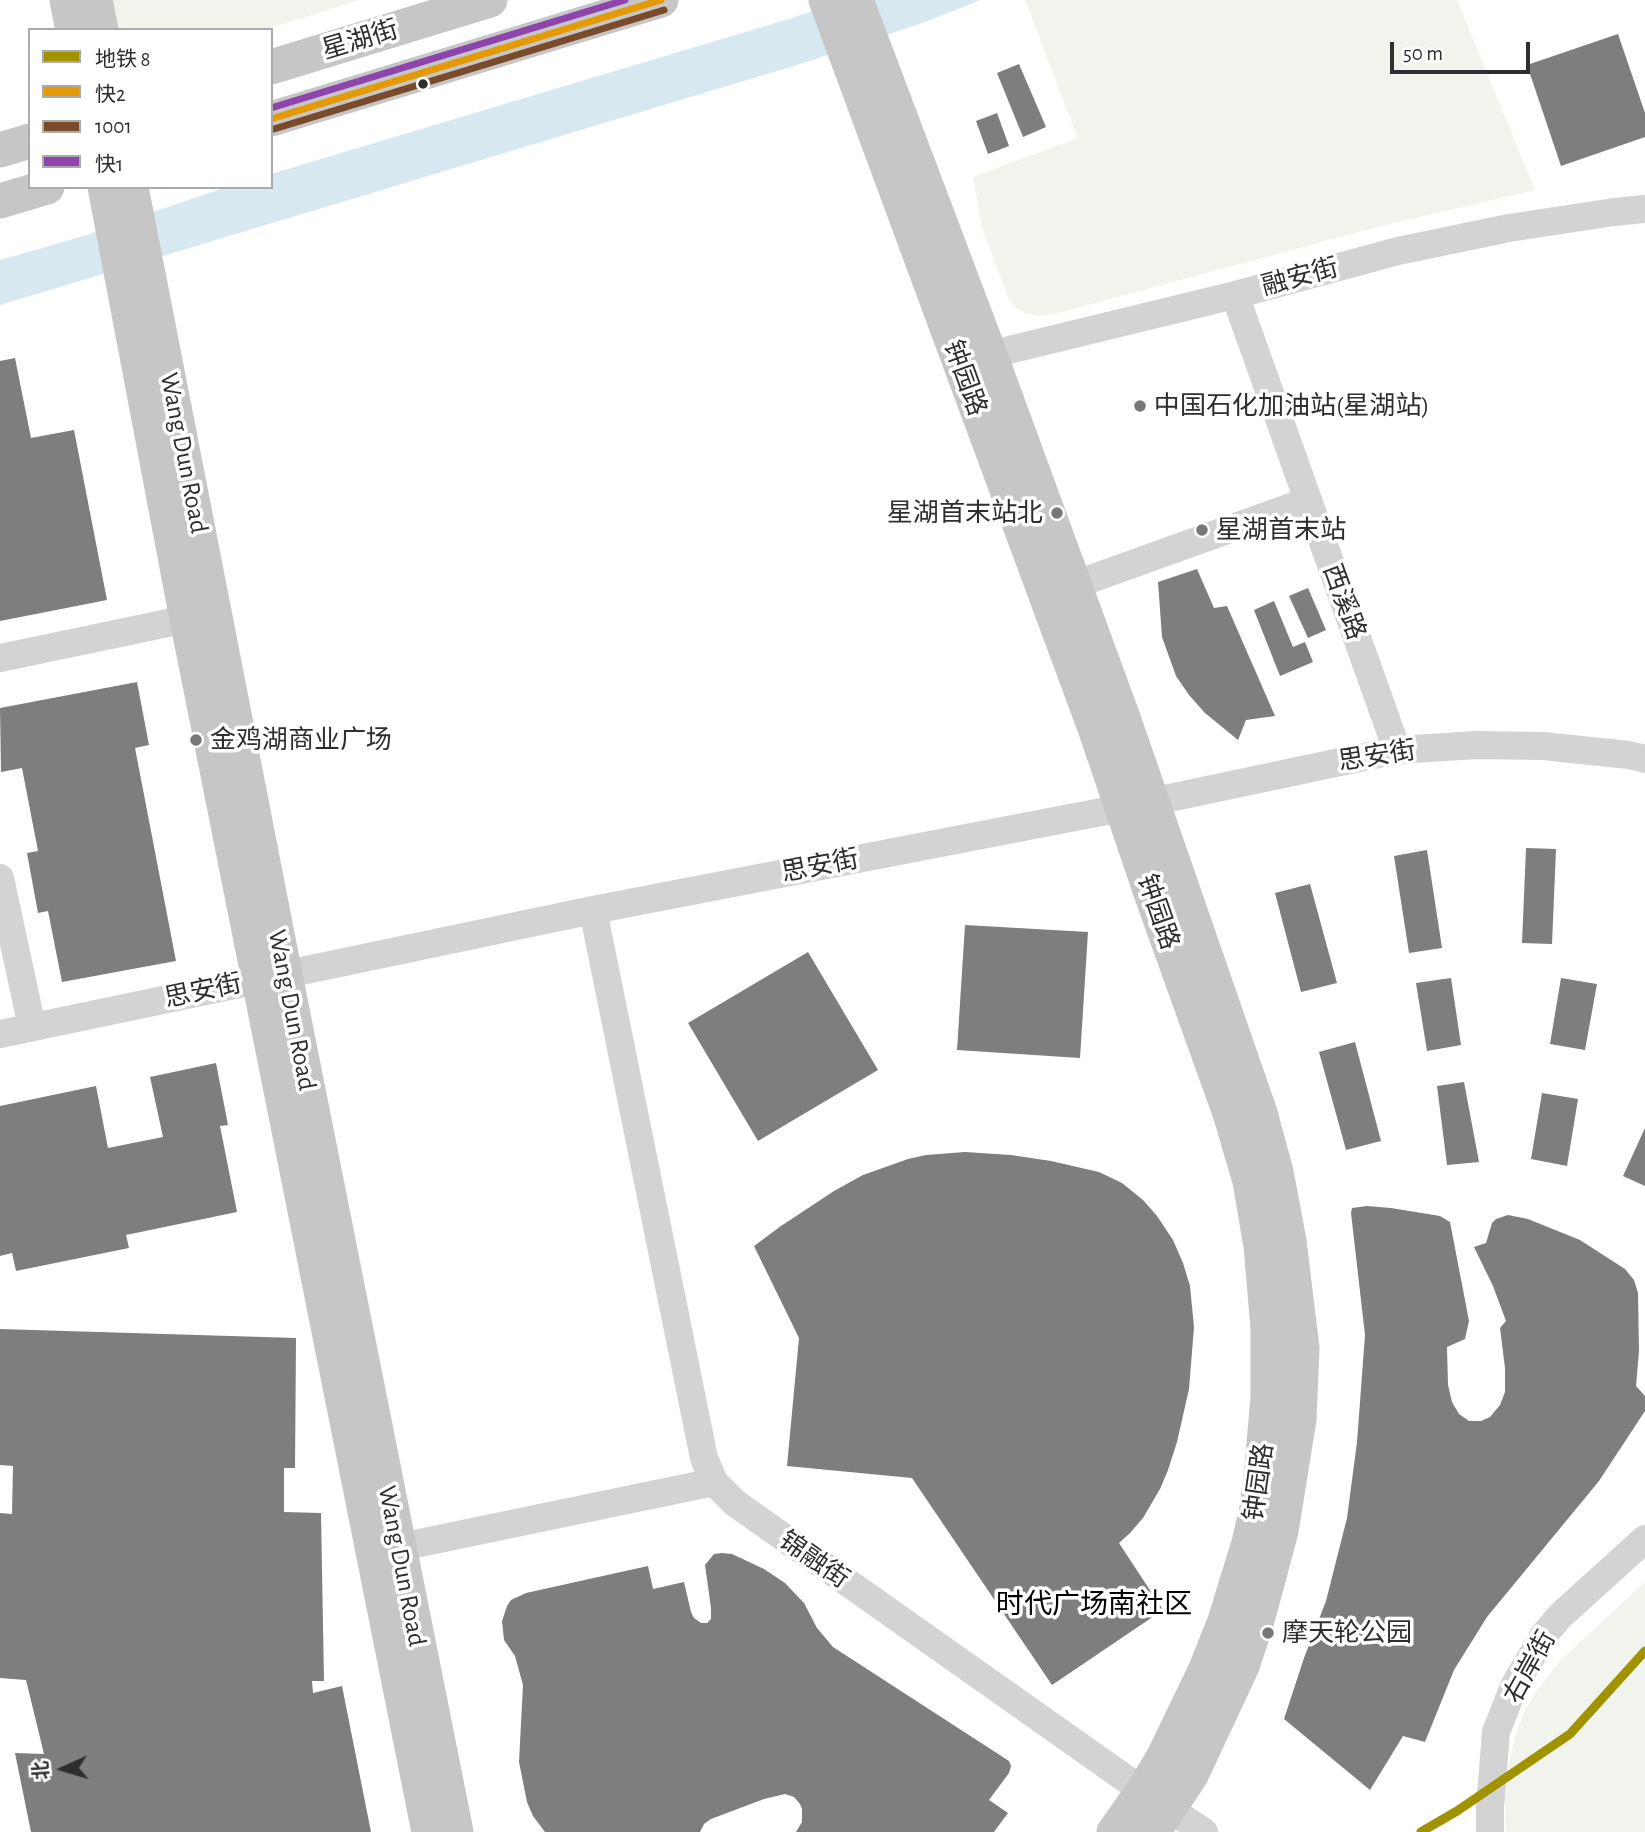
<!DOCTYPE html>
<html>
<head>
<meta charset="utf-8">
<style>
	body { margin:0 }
	#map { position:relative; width:1645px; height:1832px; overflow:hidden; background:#fff; font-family:"Alegreya Sans","Noto Sans SC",sans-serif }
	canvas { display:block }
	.legend { position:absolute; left:28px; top:28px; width:245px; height:161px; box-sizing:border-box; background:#fff; border:2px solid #ababab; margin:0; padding:9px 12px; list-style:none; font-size:21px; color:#2e2e2e }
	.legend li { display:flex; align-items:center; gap:14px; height:35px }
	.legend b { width:35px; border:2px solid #ababab }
	.north { position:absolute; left:28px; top:1734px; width:70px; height:70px; -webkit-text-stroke:5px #fff; paint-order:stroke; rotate:266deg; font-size:19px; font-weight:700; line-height:28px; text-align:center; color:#2e2e2e }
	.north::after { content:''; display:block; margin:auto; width:24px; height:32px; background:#2e2e2e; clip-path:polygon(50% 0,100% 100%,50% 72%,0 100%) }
	.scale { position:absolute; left:1390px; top:42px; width:140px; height:32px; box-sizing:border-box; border:4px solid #2e2e2e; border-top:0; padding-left:9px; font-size:21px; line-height:24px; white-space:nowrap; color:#2e2e2e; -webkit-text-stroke:5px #fff; paint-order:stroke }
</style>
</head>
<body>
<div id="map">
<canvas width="1645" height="1832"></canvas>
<ul class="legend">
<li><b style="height:9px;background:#a09200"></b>地铁 8</li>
<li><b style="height:9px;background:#e39a05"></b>快2</li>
<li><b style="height:9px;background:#7a4b2a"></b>1001</li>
<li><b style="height:9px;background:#8e44ad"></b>快1</li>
</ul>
<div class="north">北</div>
<div class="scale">50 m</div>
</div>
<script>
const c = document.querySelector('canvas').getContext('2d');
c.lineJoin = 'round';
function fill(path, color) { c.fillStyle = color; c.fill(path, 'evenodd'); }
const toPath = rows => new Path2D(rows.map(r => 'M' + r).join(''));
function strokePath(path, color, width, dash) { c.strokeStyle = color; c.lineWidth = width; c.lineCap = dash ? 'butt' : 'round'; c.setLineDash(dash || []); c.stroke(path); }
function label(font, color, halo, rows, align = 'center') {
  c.font = font + ' "Alegreya Sans","Noto Sans SC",sans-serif'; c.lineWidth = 7; c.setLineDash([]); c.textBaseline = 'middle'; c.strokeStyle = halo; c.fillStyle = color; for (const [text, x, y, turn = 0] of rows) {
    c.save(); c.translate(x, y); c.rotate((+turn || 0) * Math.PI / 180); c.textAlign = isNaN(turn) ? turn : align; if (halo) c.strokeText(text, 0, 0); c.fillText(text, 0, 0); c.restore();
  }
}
fill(toPath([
	[108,0,359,0,264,30,115,30],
	[1025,0,1457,0,1535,190,1377,227,1054,314,1039,316,1025,313,1015,307,1008,297,982,227,973,177,1078,138],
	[1645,1582,1645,1832,1506,1832,1505,1797,1508,1770,1516,1733,1526,1708,1539,1688,1561,1660]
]), '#f0f4ec');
fill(toPath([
	[843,0,981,0,925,22,810,61,0,305,0,260,77,238,227,187,271,187,271,174,792,18]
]), '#d8e8f0');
fill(toPath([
	[1618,34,1645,113,1645,137,1561,166,1527,65],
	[1019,64,1046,127,1023,137,997,73],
	[997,113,1009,146,988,154,976,121],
	[15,358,31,438,74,430,107,600,0,621,0,361],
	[1197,569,1214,608,1227,606,1275,716,1246,720,1238,740,1205,713,1189,695,1176,676,1162,637,1158,582],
	[1308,588,1326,630,1308,638,1289,596],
	[1274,601,1293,647,1305,642,1313,662,1280,676,1254,610],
	[137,682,149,745,135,748,176,961,62,982,48,911,38,913,27,853,38,851,22,768,1,772,0,708],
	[1526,848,1556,849,1552,944,1522,943],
	[1427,850,1442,948,1409,953,1394,856],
	[1310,884,1337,983,1301,992,1275,893],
	[965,925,1088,932,1080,1058,957,1050],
	[808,952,878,1070,758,1141,688,1023],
	[1451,978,1461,1045,1427,1051,1416,983],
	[1561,978,1597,984,1585,1050,1550,1044],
	[1355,1042,1381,1141,1346,1150,1319,1052],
	[216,1063,228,1125,220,1126,237,1212,126,1235,129,1248,16,1271,12,1253,0,1256,0,1106,96,1086,108,1148,163,1137,150,1077],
	[1464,1082,1479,1162,1447,1165,1437,1086],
	[1542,1093,1578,1099,1567,1166,1531,1159],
	[1645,1128,1645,1186,1623,1176],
	[965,1152,1011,1155,1051,1161,1099,1172,1122,1183,1143,1200,1157,1216,1173,1240,1183,1263,1190,1286,1194,1327,1189,1389,1177,1442,1168,1470,1160,1489,1143,1518,1130,1533,1119,1543,1163,1610,1052,1685,912,1478,787,1466,799,1338,754,1246,781,1226,834,1191,863,1175,908,1159,926,1155],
	[1367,1206,1391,1208,1440,1216,1450,1222,1469,1321,1465,1339,1447,1347,1448,1385,1452,1402,1459,1414,1469,1421,1481,1421,1490,1417,1500,1405,1505,1392,1505,1368,1500,1328,1506,1321,1493,1286,1474,1247,1486,1243,1492,1223,1496,1219,1508,1215,1528,1219,1580,1240,1625,1269,1634,1280,1638,1293,1639,1351,1636,1386,1645,1396,1645,1411,1599,1481,1487,1617,1454,1670,1425,1742,1403,1736,1370,1790,1284,1719,1304,1658,1326,1601,1347,1518,1357,1442,1365,1335,1351,1213,1352,1208],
	[0,1329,296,1338,295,1468,284,1468,284,1512,321,1513,324,1681,312,1681,313,1693,342,1686,371,1832,31,1832,15,1753,44,1754,26,1680,0,1678,0,1513,12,1514,13,1466,0,1465],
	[722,1553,732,1554,764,1569,785,1583,804,1603,817,1628,833,1647,1009,1761,1011,1766,1009,1773,989,1800,1008,1813,994,1832,796,1832,802,1822,802,1809,800,1804,794,1797,785,1794,764,1799,711,1819,704,1824,700,1832,545,1832,533,1816,527,1802,519,1762,523,1685,515,1656,504,1640,502,1621,507,1606,511,1600,526,1593,648,1566,653,1589,684,1582,691,1612,694,1618,701,1623,707,1623,711,1619,711,1608,705,1565,714,1554]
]), '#7e7e7e');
strokePath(toPath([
	[1235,295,1397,750],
	[972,359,1235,295,1398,251,1509,228,1614,212,1645,209],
	[1074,585,1308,501],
	[0,658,187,619],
	[0,878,32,1027],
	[593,910,704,1458,714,1482,735,1503,1143,1791,1204,1832],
	[0,1034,593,910,1122,808,1397,750,1477,745,1543,746,1629,755,1645,759],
	[381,1551,714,1482],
	[1490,1832,1490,1808,1496,1732,1514,1686,1544,1635,1560,1616,1645,1539]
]), '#d3d3d3', 28);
strokePath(toPath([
	[67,0,73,30],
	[95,0,101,30],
	[826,0,1095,728,1152,896,1230,1113,1250,1181,1261,1246,1268,1328,1268,1398,1262,1466,1257,1508,1249,1543,1225,1621,1206,1669,1163,1758,1143,1791,1114,1832],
	[856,0,990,355,1123,718,1260,1113,1276,1172,1289,1241,1302,1348,1299,1419,1281,1531,1256,1624,1242,1666,1191,1775,1153,1832],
	[271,67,490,0],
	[271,119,661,0],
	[0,150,30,141],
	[105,187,187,619,429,1832],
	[131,187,285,975,456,1832],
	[0,201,47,187]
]), '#c6c6c6', 35);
strokePath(toPath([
	[271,119,661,0]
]), '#e39a05', 7);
strokePath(toPath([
	[274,129,664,10]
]), '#7a4b2a', 7);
strokePath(toPath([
	[271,108,625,0]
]), '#8e44ad', 7);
strokePath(toPath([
	[1421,1832,1457,1811,1570,1734,1645,1651]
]), '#a09200', 9);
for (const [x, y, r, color] of [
	[423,84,6,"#2e2e2e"],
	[1140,406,7,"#777"],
	[1057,513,7,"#777"],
	[1202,530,7,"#777"],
	[196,740,7,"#777"],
	[1268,1633,7,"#777"]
]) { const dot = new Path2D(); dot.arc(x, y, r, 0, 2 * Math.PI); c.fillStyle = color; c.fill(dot); strokePath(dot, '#fff', 2.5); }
label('26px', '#2e2e2e', '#fff', [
	["星湖街",360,40,-17],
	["融安街",1300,277,-15],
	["钟园路",965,378,70],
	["Wang Dun Road",184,453,79],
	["西溪路",1344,602,70],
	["思安街",1377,756,-9],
	["思安街",820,866,-11],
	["钟园路",1158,912,71],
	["思安街",203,991,-12],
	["Wang Dun Road",292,1010,79],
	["钟园路",1259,1482,-82],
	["锦融街",814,1560,35],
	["Wang Dun Road",402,1566,79],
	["右岸街",1530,1667,-61]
]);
label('26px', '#2e2e2e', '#fff', [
	["中国石化加油站(星湖站)",1154,406],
	["星湖首末站北",1043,513,"right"],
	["星湖首末站",1216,530],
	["金鸡湖商业广场",210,740],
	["摩天轮公园",1282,1633]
], 'left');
label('28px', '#000', '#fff', [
	["时代广场南社区",1094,1605]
]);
</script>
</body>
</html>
